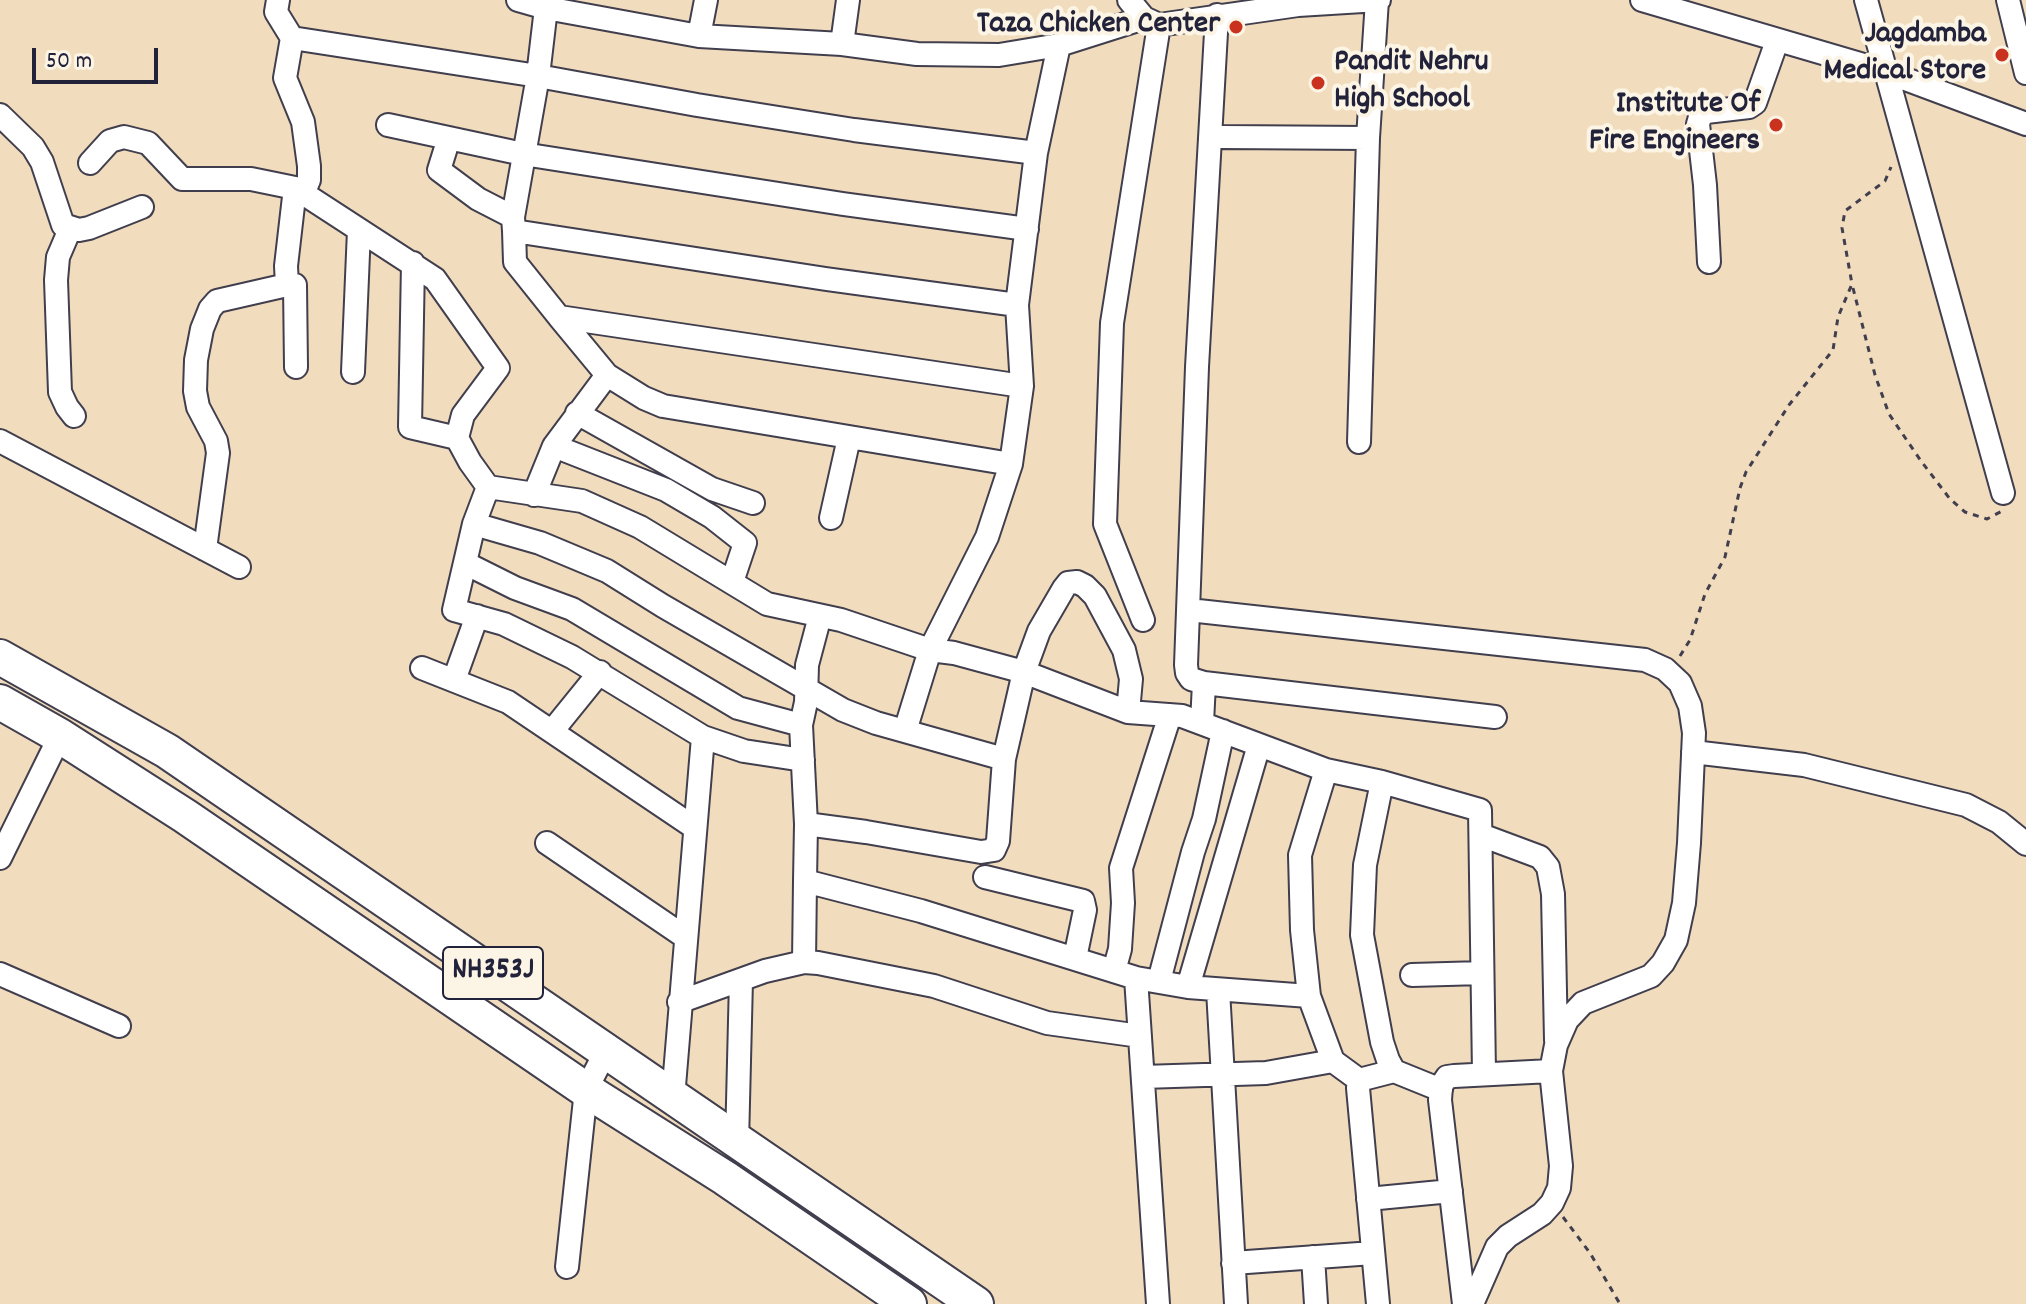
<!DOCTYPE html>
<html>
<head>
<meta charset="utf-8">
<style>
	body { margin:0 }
	#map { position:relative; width:2026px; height:1304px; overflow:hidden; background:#f1ddbd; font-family:Dekko,sans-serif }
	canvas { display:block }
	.scale { position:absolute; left:32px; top:48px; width:126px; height:36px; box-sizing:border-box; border:4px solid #22223b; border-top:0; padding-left:10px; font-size:24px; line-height:28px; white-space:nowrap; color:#22223b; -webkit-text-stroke:6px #fcf5e5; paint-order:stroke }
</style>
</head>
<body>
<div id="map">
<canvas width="2026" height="1304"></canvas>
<div class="scale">50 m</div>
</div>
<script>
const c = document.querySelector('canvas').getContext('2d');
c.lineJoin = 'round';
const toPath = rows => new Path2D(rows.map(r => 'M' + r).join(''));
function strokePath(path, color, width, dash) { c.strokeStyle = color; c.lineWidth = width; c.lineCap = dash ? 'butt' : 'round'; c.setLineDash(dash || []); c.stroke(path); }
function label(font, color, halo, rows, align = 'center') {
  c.font = font + ' Dekko,sans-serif'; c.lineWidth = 8; c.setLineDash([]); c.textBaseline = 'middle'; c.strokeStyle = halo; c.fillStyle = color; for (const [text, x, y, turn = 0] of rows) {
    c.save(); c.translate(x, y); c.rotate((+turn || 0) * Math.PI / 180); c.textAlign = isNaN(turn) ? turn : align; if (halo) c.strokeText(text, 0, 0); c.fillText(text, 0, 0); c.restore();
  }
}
const minor = toPath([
	[278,0,276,12,292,38,538,76,697,105,854,130,1036,153],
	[518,0,546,8,699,36,842,44,917,54,999,55,1059,45,1144,18],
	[1129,0,1144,18,1159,25,1298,5,1379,0],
	[1642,0,1884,71,2026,124],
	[1866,0,2003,493],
	[2008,0,2026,73],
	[546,8,538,76,513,217,514,231,826,279,1017,305],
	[699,36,706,0],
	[292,38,285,78,303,122,309,166,309,180,303,194],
	[842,44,848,0],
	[0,115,33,147,42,162,63,225,79,230,89,228,142,207],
	[388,125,523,154,843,204,1027,229],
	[1222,137,1368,138],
	[449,138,439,170,478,199,513,217],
	[90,163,110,141,124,137,148,143,182,179,251,179,295,188,435,279,498,368,463,415,457,438,470,462,488,487],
	[70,229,58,257,56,280,60,392,67,407,74,416],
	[514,231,515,262,559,317,1022,386],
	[1709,262,1705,185,1698,124,1700,117,1706,112,1749,107,1755,103,1777,41],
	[413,263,410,427,457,438],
	[287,285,295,285,296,367],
	[559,317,607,375,644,398,663,406,1011,464],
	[353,372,359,230],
	[577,413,712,489,753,503],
	[0,441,239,567],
	[1359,442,1368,138,1377,0],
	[554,446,607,375],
	[534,495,554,446,666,490,712,517,745,543,732,582],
	[831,518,849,438],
	[474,524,540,543,607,571,663,606,843,710,876,723,1004,759,1024,672,1039,631,1064,588,1068,583,1077,582,1085,586,1095,596,1124,650,1131,679,1128,712],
	[205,549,218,453,216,441,198,407,195,391,196,360,202,329,210,309,217,301,287,285,286,266,295,188],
	[465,563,515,588,572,609,738,708,801,725],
	[1189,610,1645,660,1665,669,1680,683,1690,706,1694,733,1689,843,1684,903,1676,940,1663,963,1651,976,1583,1003,1567,1020,1556,1045,1551,1071,1561,1166,1559,1188,1552,1203,1542,1214,1508,1236,1497,1247,1472,1304],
	[820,616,807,665,806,702,801,725,806,824,805,881,921,911,1136,978,1188,987,1309,996],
	[1143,620,1105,524,1112,323,1159,25],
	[422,668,508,702,695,828],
	[454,680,477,616],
	[1204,683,1495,717],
	[1202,723,1204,683,1191,679,1187,673,1186,665,1197,367,1217,15],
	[553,730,600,672],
	[905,731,930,650,987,537,1011,464,1022,386,1017,305,1036,153,1059,45],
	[703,737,744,751,803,760],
	[1693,752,1804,765,1966,805,1999,822,2026,844],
	[1326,770,1300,855,1302,930,1309,996,1333,1061,1359,1080],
	[1382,782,1365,865,1362,935,1382,1042,1388,1060,1394,1071,1441,1090],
	[806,824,866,832,981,852,994,850,998,841,1004,759],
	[1481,835,1540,857,1548,867,1553,894,1556,1040],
	[547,843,685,937],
	[0,858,60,736],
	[985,877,1083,901,1085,910,1075,958],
	[804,962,805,881],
	[1114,971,1120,949,1123,903,1121,868,1170,715],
	[0,974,119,1026],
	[1412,975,1482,973],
	[1136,978,1158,1304],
	[1159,981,1193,852,1204,819,1223,731],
	[1188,987,1259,745],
	[1218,990,1236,1304],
	[679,1002,765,971,804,962,818,963,934,986,1047,1023,1140,1036],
	[1143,1077,1266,1073,1333,1061],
	[673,1098,703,737,572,657,504,624,454,610,474,524,488,487,582,501,640,527,767,604,841,620,930,650,954,653,1024,672,1128,712,1182,716,1326,770,1382,782,1480,810,1484,1073],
	[737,1143,741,980],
	[1368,1199,1451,1191],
	[1313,1257,1316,1304],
	[1233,1263,1373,1253],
	[567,1267,586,1090,606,1051],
	[1378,1304,1358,1088,1359,1080,1394,1071],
	[1464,1304,1440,1100,1441,1086,1447,1077,1454,1076,1551,1071]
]);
const highway = toPath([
	[0,657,167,751,976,1304],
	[0,702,60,736,185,816,586,1090,725,1178,909,1304]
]);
strokePath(minor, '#413e4e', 26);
strokePath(highway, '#413e4e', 38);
strokePath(toPath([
	[1853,288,1875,375,1889,414,1921,461,1950,499,1965,512,1987,519,2002,511],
	[1680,656,1690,640,1705,594,1725,557,1740,488,1746,472,1789,405,1833,350,1838,317,1852,284,1842,228,1845,211,1885,181,1891,167],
	[1563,1217,1590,1253,1620,1304]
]), '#413e4e', 3, [6, 6]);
strokePath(minor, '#fff', 22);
strokePath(highway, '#fff', 34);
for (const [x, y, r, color] of [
	[1236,27,8,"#c8321e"],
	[2002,55,8,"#c8321e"],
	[1318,83,8,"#c8321e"],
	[1776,125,8,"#c8321e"]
]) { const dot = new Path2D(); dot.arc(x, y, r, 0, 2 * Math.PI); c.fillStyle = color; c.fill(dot); strokePath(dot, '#fcf5e5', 3); }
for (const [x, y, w] of [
	[493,973,100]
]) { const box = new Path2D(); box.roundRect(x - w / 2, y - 26, w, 52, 6); c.fillStyle = '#fcf5e5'; c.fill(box); strokePath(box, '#22223b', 2); }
label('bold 30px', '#22223b', null, [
	["NH353J",493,973]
]);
label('bold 32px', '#22223b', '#fcf5e5', [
	["Taza Chicken Center",1220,27],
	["Jagdamba",1986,37],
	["Medical Store",1986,74],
	["Pandit Nehru",1334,65,"left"],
	["High School",1334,102,"left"],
	["Institute Of",1760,107],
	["Fire Engineers",1760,144]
], 'right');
</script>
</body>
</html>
